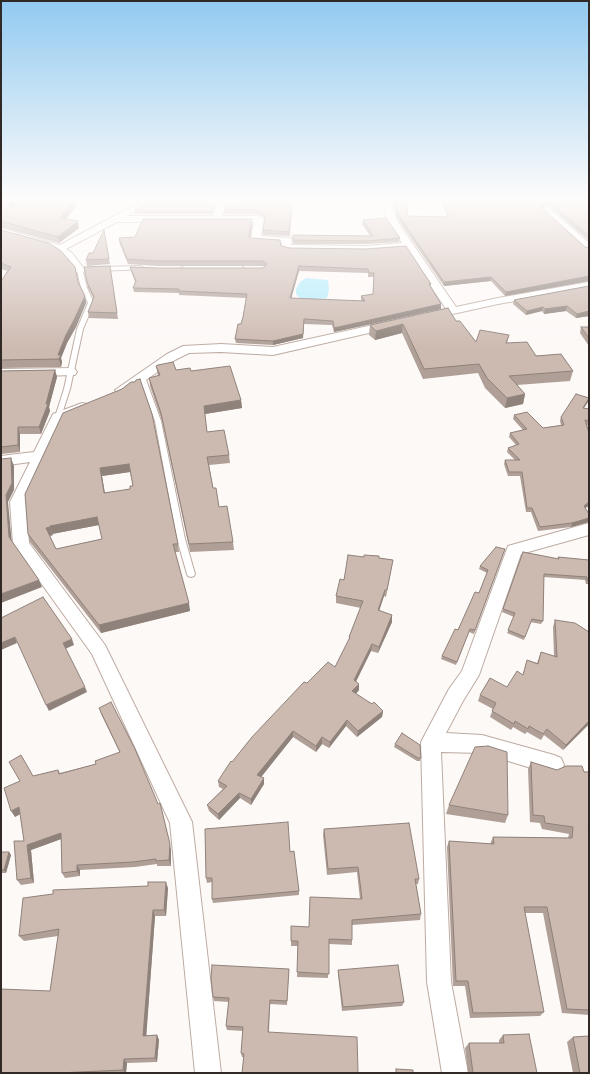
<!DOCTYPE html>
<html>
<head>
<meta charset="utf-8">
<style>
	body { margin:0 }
	#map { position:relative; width:590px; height:1074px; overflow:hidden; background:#fdf9f7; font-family:"Times New Roman",serif }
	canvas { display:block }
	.frame { position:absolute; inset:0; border:2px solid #302926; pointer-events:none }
</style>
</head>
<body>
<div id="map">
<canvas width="590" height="1074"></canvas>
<div class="frame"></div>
</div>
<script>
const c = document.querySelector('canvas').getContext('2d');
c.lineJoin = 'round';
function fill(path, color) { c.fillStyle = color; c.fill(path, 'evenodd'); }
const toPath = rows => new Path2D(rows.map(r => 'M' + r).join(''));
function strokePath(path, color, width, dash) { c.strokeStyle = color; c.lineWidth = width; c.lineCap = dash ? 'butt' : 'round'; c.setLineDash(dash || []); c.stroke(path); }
fill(toPath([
	[306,278,328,280,329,290,327,298,310,300,300,298,296,294,296,289,300,282]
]), '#b1ecfd');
const lane = toPath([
	[141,266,144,268,143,269,100,271,97,269,100,267,141,266],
	[184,266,241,266,244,268,241,270,182,269,181,268,184,266],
	[80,268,87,268,90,270,83,272,87,288,94,303,83,329,70,389,61,417,58,419,55,417,64,389,77,329,88,303,81,288,77,270,80,268],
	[142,375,145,377,161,421,185,539,195,574,194,576,191,577,188,576,187,574,177,539,155,421,139,377,142,375]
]);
const street = toPath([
	[144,200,155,200,127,216,213,216,219,200,227,200,222,216,257,216,262,218,264,220,261,236,291,238,292,240,291,245,366,246,402,243,387,221,382,200,391,200,397,221,456,307,498,298,589,282,589,288,498,304,430,319,426,318,424,316,426,314,446,309,406,249,366,252,290,251,282,249,282,243,252,241,251,239,254,222,117,222,66,249,72,253,85,270,80,273,76,272,64,257,51,248,1,234,1,228,60,245,144,200],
	[546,207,549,208,589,243,589,251,585,250,543,212,541,210,546,207],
	[391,321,395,323,397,325,395,327,273,355,221,352,189,353,175,360,127,393,122,394,117,393,115,390,167,354,183,346,221,344,273,347,391,321],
	[71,368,75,369,77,372,75,375,1,377,1,369,71,368],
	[82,403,87,404,89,407,87,410,64,420,26,502,29,543,105,645,192,822,221,1073,195,1073,170,823,92,654,13,544,10,502,30,462,1,466,1,456,34,452,53,414,82,403],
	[589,523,589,535,521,554,479,675,463,701,446,733,482,735,554,755,561,758,564,765,561,772,554,775,482,753,441,752,451,982,468,1073,442,1073,427,982,421,742,449,689,462,671,508,546,589,523]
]);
strokePath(lane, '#bdaba2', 2);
strokePath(street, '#bdaba2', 2);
fill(lane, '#fff');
fill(street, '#fff');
fill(toPath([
	[1,200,13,207,18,207,47,200,43,203,67,201,76,206,66,219,79,228,59,243,1,227],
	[152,200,206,200,205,204,214,208,212,214,135,214,135,211],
	[392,200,406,200,408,216,447,217,442,200,589,200,589,241,550,207,546,206,542,208,585,247,589,248,589,281,505,296,491,281,444,286,398,220],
	[292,206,290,236,263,235,263,230,265,219,263,217,257,214,224,214,224,210],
	[363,220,400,238,399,242,366,244,293,244,293,235,370,236,362,224],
	[252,224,250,236,250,238,431,284,430,287,441,309,334,332,332,325,304,324,303,338,273,345,236,343,235,339,243,317,246,298,179,295,179,293,134,292,133,288,135,282,131,271,130,267,157,268,263,268,265,267,263,266,158,266,128,264,119,242,119,238,135,237],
	[299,271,368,273,368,277,374,277,373,294,361,296,361,301,291,298],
	[1,230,78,282,86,303,76,327,67,343,61,358,62,362,61,367,1,368,1,281,7,271,1,269],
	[104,230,110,264,87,266,86,260,93,253],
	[110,266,118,319,89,318,88,312,94,299,88,288,84,267],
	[589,286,589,316,576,318,566,311,544,314,542,311,526,315,513,304,514,300],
	[456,321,476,342,509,335,507,343,573,371,570,381,517,385,525,394,523,404,505,408,485,388,478,373,423,379,402,333,375,340,369,335,370,325],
	[581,327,589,327,589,346,580,333],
	[156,366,176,370,191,371,241,400,242,408,205,414,207,432,229,455,230,463,209,465,213,488,219,507,233,542,234,550,190,552,162,421,150,386,149,378,158,376],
	[55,370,57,377,49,407,50,411,41,434,20,434,20,452,1,454,1,371],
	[122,389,178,544,179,552,175,552,190,611,101,633,30,542,28,534],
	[130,472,133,486,130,489,105,493,102,476],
	[99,525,102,539,56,549,50,536,53,535,52,534],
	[589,398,588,402,584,408,589,409,589,426,587,425,589,433,589,508,587,507,585,508,589,514,589,522,571,527,538,531,531,512,526,512,520,476,508,476,504,464,505,460,515,460,507,452,508,448,516,445,509,437,510,433,523,430,513,419,514,415,543,428,561,425,560,421,561,417],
	[505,549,474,634,469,632,456,665,441,659,442,656,479,593,487,573,479,569,480,566],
	[523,552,558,559,558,557,589,560,589,584,586,584,585,580,544,577,543,621,541,624,530,622,524,640,507,633,514,617,502,612],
	[379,558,393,560,386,597,384,596,379,611,392,615,392,622,378,653,371,651,356,682,359,684,359,690,356,694,383,711,382,717,357,737,346,726,329,748,322,744,316,752,293,737,261,777,264,778,264,784,251,805,240,798,219,820,209,811,207,805,223,789,219,787,218,781,232,762,307,683,335,667,349,640,349,637,361,608,336,603,336,596,344,580],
	[555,620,589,632,589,727,587,726,563,750,544,735,541,740,527,732,525,734,513,727,511,730,490,717,493,709,478,701,480,695,507,687,523,674,527,660,537,663,541,652,554,656,553,627],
	[99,708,171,850,171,866,157,866,157,864,135,867,80,870,80,876,65,878,62,873,61,839,31,850,34,883,21,885,17,880,24,841,20,814,15,817,33,776,58,770,60,773,96,764,120,753,101,714],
	[395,744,421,758,420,761,417,761,394,747],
	[531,762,557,770,589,772,589,1015,562,1013,543,913,525,913,544,1012,540,1016,470,1018,465,986,453,986,447,847,449,841,490,844,493,837,568,838,569,834,542,829,540,823,530,822,528,769],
	[449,805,508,815,505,823,446,814],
	[324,829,419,879,418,884,416,884,421,914,420,920,352,925,352,945,329,944,328,978,297,977,298,946,291,946,291,941,309,927,360,899,357,872,327,875,323,835],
	[1,852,9,852,11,855,6,873,1,873],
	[290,852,299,891,299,895,213,903,212,899,212,882,207,883,206,878],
	[168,888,166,916,155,916,146,1036,157,1035,159,1040,157,1062,127,1063,126,1073,1,1073,50,991,58,936,24,941,19,936],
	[289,969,287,1005,270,1004,269,1032,242,1073,244,1057,242,1057,241,1053,243,1031,227,1030,226,1026,229,1002,214,1001,213,997],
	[338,970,404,1002,402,1006,342,1011,338,974],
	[503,1035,537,1073,468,1073,465,1048,469,1043,499,1043,499,1040],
	[573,1037,589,1073,573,1073,567,1042]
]), '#af9f97');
fill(toPath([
	[13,200,23,200,10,210,8,204],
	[38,200,47,200,40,206],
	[75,200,76,206,61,225,60,218],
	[547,202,546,206,540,209,541,205],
	[214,205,214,208,212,214,212,211],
	[252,219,252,224,250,239,249,235],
	[78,221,79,228,59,243,58,237],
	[299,266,299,271,290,303,290,298],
	[589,276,589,281,505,296,506,292],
	[491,277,491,281,444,286,444,282],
	[85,296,86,303,76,327,67,343,61,358,62,362,61,367,58,355,66,335],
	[441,304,441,309,334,332,334,328],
	[567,306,566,311,544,314,545,309],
	[543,307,542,311,526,315,527,311],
	[589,311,589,316,576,318,577,314],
	[304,319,303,338,273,345,273,341],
	[403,324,402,333,375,340,376,331],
	[55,370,57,377,49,407,50,411,41,434,39,427],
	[525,394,523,404,505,408,507,398],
	[589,398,588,402,581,412,583,408],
	[241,400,242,408,205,414,204,406],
	[18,427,20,434,20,452,18,445],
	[11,458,14,466,14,490,8,502,12,544,9,537,6,495],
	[129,464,130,472,102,476,106,501,104,493,100,468],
	[589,502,587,507,582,510,584,506],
	[97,517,99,525,52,534,50,526],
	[589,518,589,522,571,527,572,523],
	[50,527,53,535,49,536,46,528],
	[39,580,42,587,1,603,1,594],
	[385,590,384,596,377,617,378,610],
	[189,603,190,611,101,633,99,625],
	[392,615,392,622,378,653,379,647],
	[15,637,17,643,1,650,1,643],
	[72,639,74,645,65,649,63,643],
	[372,644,371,651,353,687,354,680],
	[359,684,359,690,352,698,352,691],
	[85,687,87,692,49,711,46,705],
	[383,711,382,717,357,737,358,731],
	[347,720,346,726,329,748,330,742],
	[589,721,587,726,563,750,566,745],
	[293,731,293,737,258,781,257,775],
	[322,737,322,744,316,752,316,746],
	[264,778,264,784,251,805,251,799],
	[239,793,240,798,219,820,218,814],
	[160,803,171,850,171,866,169,860],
	[19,807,22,813,15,817,11,811],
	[1,817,2,819,1,825],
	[61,833,64,838,31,850,34,883,31,878,27,845],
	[9,852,11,855,6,873,4,870],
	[77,865,80,870,80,876,77,871],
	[166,882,168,888,166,916,164,910],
	[153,910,155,916,146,1040,143,1036],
	[157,1035,159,1040,157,1062,155,1058],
	[124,1059,127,1063,126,1073,125,1073,123,1070]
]), '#8f827b');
const building = toPath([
	[1,200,13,200,8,204,11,207,18,207,29,200,38,200,42,203,48,203,52,200,65,200,67,201,75,200,60,218,78,221,58,237,1,221,1,200],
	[152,200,205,200,203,204,214,205,212,211,135,211,136,209,152,200],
	[242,200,287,200,292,206,289,232,263,230,265,216,262,212,257,210,224,210,226,204,241,204,242,200],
	[394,200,406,200,408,216,449,217,444,200,589,200,589,236,551,203,547,202,541,205,541,207,585,247,589,248,589,276,506,292,491,277,444,282,399,216,394,200],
	[386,218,400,238,366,241,293,240,293,235,373,236,363,220,386,218],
	[143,219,252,219,249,235,250,238,280,240,281,246,290,248,366,249,406,246,431,284,429,284,441,304,334,328,333,321,304,319,303,334,273,341,235,339,238,324,241,324,243,317,247,294,179,291,179,289,133,288,136,281,130,267,157,268,263,268,267,264,263,261,157,261,127,259,119,238,135,237,143,219],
	[299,266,368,269,369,273,374,273,373,294,361,296,365,301,290,298,299,266],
	[1,230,49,243,61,251,75,267,78,282,85,296,74,320,66,335,58,355,61,355,59,359,1,360,1,281,11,267,1,263,1,230],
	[104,230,109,259,86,260,89,253,93,253,104,230],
	[110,266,117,313,88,312,94,297,87,282,84,267,110,266],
	[589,286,589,311,577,314,567,306,545,309,543,307,527,311,514,300,589,286],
	[448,308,456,321,460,321,476,342,480,330,509,335,506,343,527,342,536,356,561,354,573,371,509,376,525,394,507,398,487,378,479,364,424,369,403,324,376,331,370,325,448,308],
	[581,327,589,327,589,338,581,327],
	[173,362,176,370,190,368,191,371,230,366,241,400,204,406,207,432,224,430,229,455,207,457,213,488,216,488,219,507,227,506,233,542,189,544,161,413,149,378,160,375,156,366,158,365,173,362],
	[55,370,46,404,48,404,39,427,18,427,18,445,1,447,1,371,55,370],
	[140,379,152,414,178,544,173,544,189,603,99,625,28,534,25,494,63,413,122,389,131,382,135,382,136,380,140,379],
	[129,464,133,486,130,486,130,489,104,493,100,468,129,464],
	[97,517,102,539,56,549,46,528,50,527,50,526,97,517],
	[576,394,589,398,583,408,589,409,589,421,585,420,589,433,589,503,589,502,584,506,589,514,589,518,572,523,540,527,532,508,527,508,522,472,509,472,505,460,520,460,508,448,519,444,510,433,527,429,514,415,527,412,543,428,564,425,561,417,576,394],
	[11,458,12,483,6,495,9,537,39,580,1,594,1,459,11,458],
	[496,547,505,549,475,630,470,629,457,662,442,656,455,629,458,630,475,592,479,593,488,570,480,566,496,547],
	[523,552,559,559,558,557,589,560,589,580,587,580,587,577,544,574,543,621,532,619,525,637,508,630,515,613,503,609,523,552],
	[348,555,364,557,364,555,379,556,379,558,393,560,387,590,385,590,378,610,392,615,379,647,372,644,354,680,359,684,352,691,372,704,374,702,383,711,358,731,347,720,330,742,322,737,316,746,293,731,257,775,264,778,251,799,239,793,218,814,207,805,227,786,218,781,231,761,232,762,252,737,304,682,307,683,328,662,335,667,350,637,349,637,363,601,336,596,340,579,344,580,348,555],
	[43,597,72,639,63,643,85,687,46,705,15,637,1,643,1,618,43,597],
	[555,620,575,623,589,632,589,721,566,745,547,729,543,734,529,726,528,729,515,721,514,724,492,711,496,703,480,695,490,678,507,687,517,671,523,675,527,660,538,664,541,652,557,657,555,620],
	[111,702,135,749,158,804,160,803,170,844,169,860,156,861,156,859,133,862,77,865,77,871,62,873,61,833,27,845,31,878,17,880,14,841,24,841,19,807,11,811,4,788,20,781,9,762,21,755,33,776,58,770,59,774,96,764,95,761,120,752,99,708,111,702],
	[402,733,420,745,421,758,418,758,395,744,402,733],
	[488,746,507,752,508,815,449,805,475,747,488,746],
	[531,762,557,770,566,766,582,766,584,772,589,772,589,826,588,826,589,828,589,1010,567,1009,547,907,524,907,544,1012,473,1013,468,981,456,981,449,841,494,844,493,837,572,838,573,827,545,823,544,816,533,815,531,762],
	[288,822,290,852,294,851,299,891,212,899,212,878,206,878,205,829,288,822],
	[409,823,419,879,415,879,421,914,352,920,352,940,329,939,329,974,297,972,298,941,291,941,291,926,309,927,310,897,362,899,358,867,328,869,324,829,409,823],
	[1,852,9,852,4,870,1,870,1,852],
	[148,882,166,882,164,910,153,910,143,1036,157,1035,155,1058,124,1059,123,1070,58,1073,1,1073,1,989,50,991,59,929,19,936,23,898,53,894,53,890,148,886,148,882],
	[212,965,289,969,287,1001,270,1000,268,1032,357,1037,358,1073,367,1073,242,1073,244,1054,241,1053,243,1027,226,1026,229,998,213,997,211,978,212,965],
	[398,965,404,1002,343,1007,338,970,398,965],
	[529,1034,537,1073,473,1073,469,1043,504,1043,503,1035,529,1034],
	[589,1036,589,1073,580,1073,573,1037,589,1036],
	[396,1069,413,1070,413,1073,396,1073,396,1069]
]);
fill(building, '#ccb9b0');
strokePath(building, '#8f827b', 1);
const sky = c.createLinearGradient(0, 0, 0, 350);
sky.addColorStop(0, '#92caf0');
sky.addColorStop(0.57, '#fefcfb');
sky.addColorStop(1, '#fefcfb00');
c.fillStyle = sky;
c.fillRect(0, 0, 590, 350);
</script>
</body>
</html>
